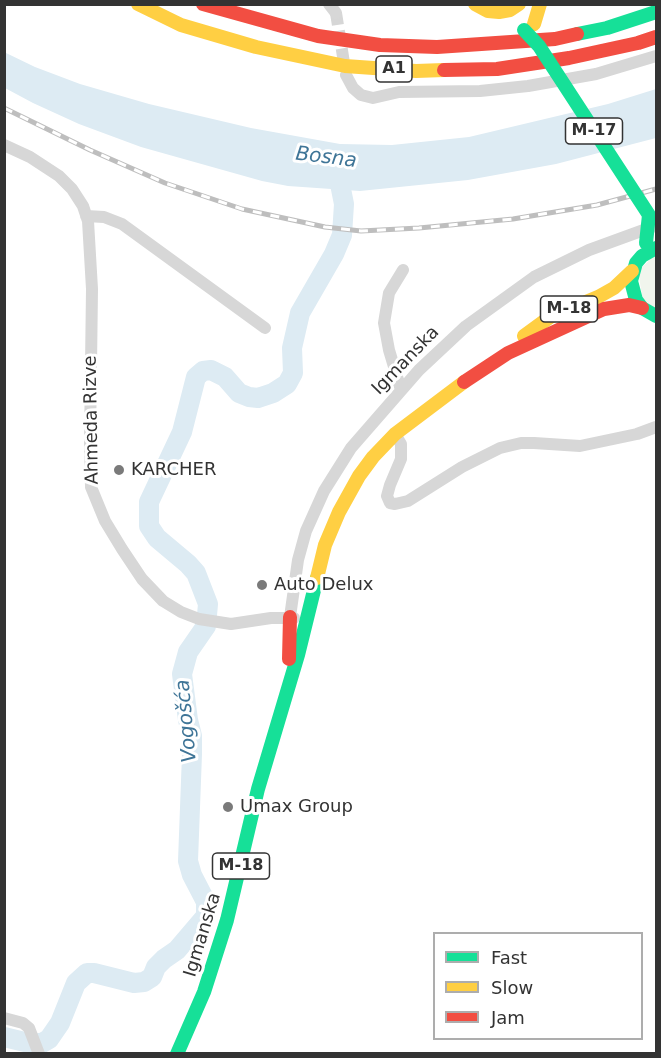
<!DOCTYPE html>
<html>
<head>
<meta charset="utf-8">
<style>
	body { margin:0 }
	#map { position:relative; width:661px; height:1058px; overflow:hidden; background:#fff; font-family:"DejaVu Sans",sans-serif }
	canvas { display:block }
	.frame { position:absolute; inset:0; border:6px solid #333; pointer-events:none }
	.legend { position:absolute; left:433px; top:932px; width:210px; height:108px; box-sizing:border-box; background:#fff; border:2px solid #adadad; margin:0; padding:8px 10px; list-style:none; font-size:18px; color:#333 }
	.legend li { display:flex; align-items:center; gap:12px; height:30px }
	.legend b { width:30px; border:2px solid #adadad }
</style>
</head>
<body>
<div id="map">
<canvas width="661" height="1058"></canvas>
<div class="frame"></div>
<ul class="legend">
<li><b style="height:8px;background:#16e098"></b>Fast</li>
<li><b style="height:8px;background:#ffcf43"></b>Slow</li>
<li><b style="height:8px;background:#f24e42"></b>Jam</li>
</ul>
</div>
<script>
const c = document.querySelector('canvas').getContext('2d');
c.lineJoin = 'round';
function fill(path, color) { c.fillStyle = color; c.fill(path, 'evenodd'); }
const toPath = rows => new Path2D(rows.map(r => 'M' + r).join(''));
function strokePath(path, color, width, dash) { c.strokeStyle = color; c.lineWidth = width; c.lineCap = dash ? 'butt' : 'round'; c.setLineDash(dash || []); c.stroke(path); }
function label(font, color, halo, rows, align = 'center') {
  c.font = font + ' "DejaVu Sans",sans-serif'; c.lineWidth = 6; c.setLineDash([]); c.textBaseline = 'middle'; c.strokeStyle = halo; c.fillStyle = color; for (const [text, x, y, turn = 0] of rows) {
    c.save(); c.translate(x, y); c.rotate((+turn || 0) * Math.PI / 180); c.textAlign = isNaN(turn) ? turn : align; if (halo) c.strokeText(text, 0, 0); c.fillText(text, 0, 0); c.restore();
  }
}
fill(toPath([
	[656,254,656,310,643,301,638,271]
]), '#f1f5ed');
fill(toPath([
	[4,52,35,67,80,84,149,104,251,128,340,144,392,145,469,137,608,104,656,89,656,138,556,164,468,180,360,191,288,186,262,181,141,147,79,124,33,103,5,88]
]), '#ddebf3');
strokePath(toPath([
	[4,1037,29,1043,42,1043,49,1039,60,1023,76,983,87,973,94,973,134,983,144,982,152,977,156,967,164,959,177,950,206,916,206,902,192,875,188,861,192,754,192,736,188,720,182,674,188,652,206,626,208,604,196,573,188,564,157,538,149,526,149,502,182,432,196,377,203,371,211,370,225,377,239,393,249,397,258,398,273,393,287,384,293,373,292,348,300,313,334,254,342,235,344,204,336,164]
]), '#ddebf3', 20);
strokePath(toPath([
	[336,13,345,69]
]), '#d6d6d6', 12, [12, 6]);
strokePath(toPath([
	[329,4,336,13],
	[346,75,353,88,361,95,373,98,399,92,480,91,528,86,596,74,656,56],
	[4,145,30,157,59,176,72,189,83,206,88,221,92,289,90,442,91,487,105,521,122,549,142,579,163,601,181,612,199,619,231,624,271,618,294,618],
	[86,216,104,217,122,224,265,328],
	[401,390,389,350,384,323,389,293,403,270],
	[395,434,401,444,401,459,390,485,387,496,390,503,395,504,408,501,462,467,500,448,521,443,534,443,580,446,637,434,656,427],
	[290,617,298,560,306,531,324,491,351,448,419,370,466,326,534,277,589,250,652,227],
	[4,1018,23,1023,29,1028,39,1054]
]), '#d7d7d7', 12);
strokePath(toPath([
	[577,34,607,28,656,12],
	[656,248,642,256,636,263,631,281,636,300,642,308,656,316],
	[177,1054,204,992,227,920,258,789,298,655,317,578]
]), '#16e098', 14);
strokePath(toPath([
	[138,4,181,25,256,47,345,66,416,71,444,70],
	[475,4,488,11,499,12,510,10,519,4],
	[534,24,540,4],
	[524,336,550,317,598,297,614,288,632,271],
	[317,578,325,545,339,512,359,476,373,457,395,434,464,382]
]), '#ffcf43', 14);
strokePath(toPath([
	[203,4,318,36,380,45,437,47,555,39,577,34],
	[444,70,497,69,569,58,638,43,656,37],
	[464,382,508,353,604,309,629,305,642,308],
	[289,659,290,617]
]), '#f24e42', 14);
const rail = toPath([
	[4,108,90,150,165,183,242,209,325,227,361,231,419,228,513,219,597,205,656,189]
]);
strokePath(rail, '#bebebe', 5);
strokePath(rail, '#fff', 3, [9]);
strokePath(toPath([
	[524,30,539,46,649,215,646,243]
]), '#16e098', 14);
for (const [x, y, r, color] of [
	[119,470,6,"#7a7a7a"],
	[262,585,6,"#7a7a7a"],
	[228,807,6,"#7a7a7a"]
]) { const dot = new Path2D(); dot.arc(x, y, r, 0, 2 * Math.PI); c.fillStyle = color; c.fill(dot); strokePath(dot, '#fff', 2); }
for (const [x, y, w] of [
	[394,69,36],
	[594,131,57],
	[569,309,57],
	[241,866,57]
]) { const box = new Path2D(); box.roundRect(x - w / 2, y - 13, w, 26, 4.5); c.fillStyle = '#fff'; c.fill(box); strokePath(box, '#333', 1.5); }
label('bold 16px', '#333', null, [
	["A1",394,69],
	["M-17",594,131],
	["M-18",569,309],
	["M-18",241,866]
]);
label('18px', '#333', '#fff', [
	["Igmanska",406,361,-46],
	["Ahmeda Rizve",92,420,-91],
	["Igmanska",203,935,-73]
]);
label('18px', '#333', '#fff', [
	["KARCHER",131,470],
	["Auto Delux",274,585],
	["Umax Group",240,807]
], 'left');
label('italic 20px', '#3f7597', '#fff', [
	["Bosna",326,158,7],
	["Vogošća",187,721,-95]
]);
</script>
</body>
</html>
